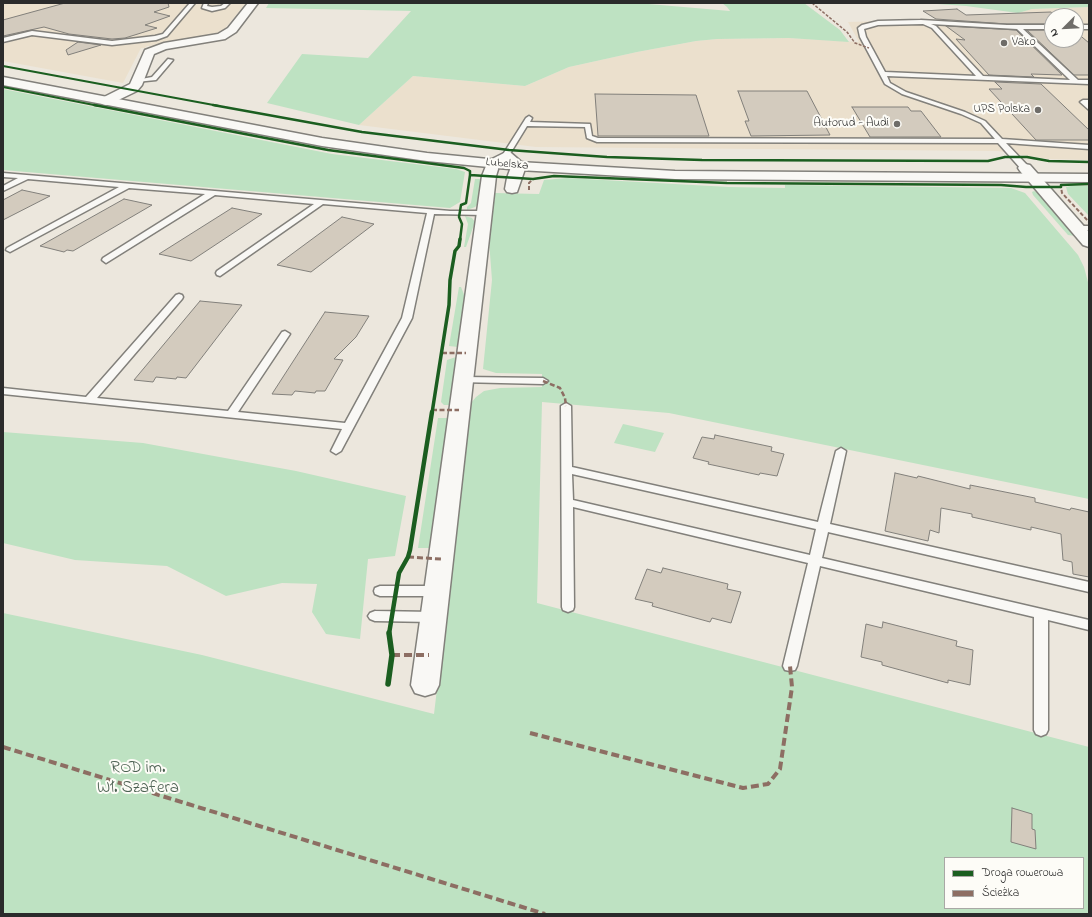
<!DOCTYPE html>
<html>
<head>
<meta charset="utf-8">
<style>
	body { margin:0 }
	#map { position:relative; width:1092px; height:917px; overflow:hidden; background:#ece7dd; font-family:"Indie Flower",sans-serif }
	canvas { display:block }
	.frame { position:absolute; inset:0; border:4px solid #2b2b2b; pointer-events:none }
	.legend { position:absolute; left:944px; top:857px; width:140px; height:52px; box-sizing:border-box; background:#fdfcf7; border:1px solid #a9a8a5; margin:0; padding:5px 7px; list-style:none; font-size:12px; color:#2b2b2b }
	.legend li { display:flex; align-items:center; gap:8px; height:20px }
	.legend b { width:20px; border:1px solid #a9a8a5 }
	.north { position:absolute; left:1044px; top:8px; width:40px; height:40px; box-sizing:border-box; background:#fdfcf7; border:1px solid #a9a8a5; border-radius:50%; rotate:246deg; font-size:11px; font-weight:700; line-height:16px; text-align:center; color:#2b2b2b }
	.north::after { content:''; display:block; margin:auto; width:14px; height:18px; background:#6f6d69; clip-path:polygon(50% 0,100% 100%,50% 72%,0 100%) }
</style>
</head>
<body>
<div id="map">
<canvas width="1092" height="917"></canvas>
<div class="frame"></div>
<ul class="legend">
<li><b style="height:5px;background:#1b5e20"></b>Droga rowerowa</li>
<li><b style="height:5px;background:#8d6e63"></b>Ścieżka</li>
</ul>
<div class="north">N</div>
</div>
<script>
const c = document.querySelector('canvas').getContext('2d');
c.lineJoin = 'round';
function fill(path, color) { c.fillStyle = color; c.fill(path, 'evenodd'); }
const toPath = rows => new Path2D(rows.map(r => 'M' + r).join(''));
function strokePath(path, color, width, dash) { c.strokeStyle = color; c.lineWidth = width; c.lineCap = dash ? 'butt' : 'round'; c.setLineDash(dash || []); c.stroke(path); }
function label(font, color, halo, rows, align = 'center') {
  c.font = font + ' "Indie Flower",sans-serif'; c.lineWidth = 4; c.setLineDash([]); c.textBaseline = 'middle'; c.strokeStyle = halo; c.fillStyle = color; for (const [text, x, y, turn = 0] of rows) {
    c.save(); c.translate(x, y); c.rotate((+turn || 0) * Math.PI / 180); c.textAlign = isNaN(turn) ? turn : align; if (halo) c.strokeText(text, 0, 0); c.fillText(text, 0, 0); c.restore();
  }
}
fill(toPath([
	[3,3,246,3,223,31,216,36,157,46,147,46,145,48,141,48,123,83,3,61,3,44,22,38,3,34],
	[1089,7,1089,160,1048,159,998,151,536,147,359,125,413,76,525,86,569,67,637,52,696,41,717,39,789,38,859,42,848,22,1022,17,1018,13,1032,9],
	[1052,16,1076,16,1076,40,1052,40]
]), '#ebe0cd');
fill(toPath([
	[269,3,637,3,730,11,727,7,722,3,804,3,840,30,849,42,789,38,717,39,696,41,637,52,569,67,525,86,413,76,359,125,267,103,302,54,368,58,411,11,266,8],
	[923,3,1089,3,1089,7,1032,9,1018,13,966,6],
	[3,89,332,154,456,169,465,172,460,202,450,208,3,170],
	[567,178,729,187,785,188,785,185,1011,188,1025,193,1078,255,1084,267,1089,286,1089,499,669,413,542,402,537,603,1089,747,1089,914,3,914,3,613,202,655,434,714,471,403,476,397,484,391,500,388,542,387,542,374,496,373,483,369,492,280,489,241,495,193,539,194,544,180],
	[945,858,1083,858,1083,908,945,908],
	[475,179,482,179,478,204,475,207,467,210,467,207,471,203],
	[1071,186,1089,186,1089,216,1068,194,1066,187],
	[1034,191,1039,194,1076,236,1068,235,1033,195,1032,192],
	[465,216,472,218,475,222,466,247,464,247,468,224],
	[459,287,461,287,465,297,458,347,449,346],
	[456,357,457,360,450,405,444,405,441,402,447,360],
	[438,418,447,418,448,420,439,485,437,488,438,490,430,548,418,548],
	[623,424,664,433,655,452,614,443],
	[3,432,143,443,296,471,406,496,395,556,368,559,360,639,326,634,312,612,317,584,282,583,226,596,167,566,75,560,3,543]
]), '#bee2c2');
const building = toPath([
	[65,3,168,3,169,7,154,12,170,16,145,25,157,28,125,38,112,39,69,34,44,27,3,36,3,20,65,3],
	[957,9,966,15,1051,12,1056,16,1052,16,1052,24,1007,24,936,19,923,11,957,9],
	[946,26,1016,30,1062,75,1031,74,1034,77,989,75,956,39,965,40,946,26],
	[1027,30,1052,30,1052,40,1076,40,1076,32,1089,43,1089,75,1074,75,1027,30],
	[78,42,101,45,68,55,66,50,78,42],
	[995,82,1041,84,1089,130,1089,140,1036,140,989,89,1002,89,995,82],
	[738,91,807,91,830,135,751,136,745,121,749,121,738,91],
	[595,94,696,95,709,136,598,136,595,94],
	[852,107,908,107,911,111,921,111,941,137,870,137,852,107],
	[22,190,50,196,3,220,3,200,22,190],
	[124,199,152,205,73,251,67,250,64,252,40,246,124,199],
	[232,208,262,214,191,261,159,254,232,208],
	[342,217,374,224,311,272,277,265,342,217],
	[200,301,242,305,186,378,177,377,176,379,156,377,153,382,134,380,200,301],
	[325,312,369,316,356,337,334,359,343,360,325,391,316,391,315,393,295,391,292,395,272,394,325,312],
	[715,435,772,447,771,451,784,454,777,476,760,473,759,475,708,464,709,462,693,458,702,437,714,439,715,435],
	[895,473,917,478,918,476,970,489,970,485,1035,498,1035,502,1070,510,1071,508,1089,512,1089,577,1073,574,1072,562,1063,560,1061,534,1031,527,1031,530,972,517,972,514,941,508,939,533,930,530,928,541,885,531,895,473],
	[663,568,728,584,727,589,741,592,731,623,712,618,710,622,652,606,653,603,635,599,647,569,661,573,663,568],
	[883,622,957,641,956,646,973,650,970,685,948,680,948,683,882,665,882,662,861,657,866,624,882,628,883,622],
	[1012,808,1032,814,1032,829,1035,830,1036,849,1011,842,1012,808]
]);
fill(building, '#d3cbbe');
strokePath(building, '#82807b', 1);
const service = toPath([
	[190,3,195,3,167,36,156,40,112,45,32,35,3,42,3,38,32,31,112,41,155,36,163,34,190,3],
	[204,3,208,3,207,6,212,7,221,6,225,3,230,3,225,8,212,11,202,8,204,3],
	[921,20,1007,25,1052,25,1052,29,1023,29,1078,80,1089,80,1089,84,887,76,890,83,906,92,965,112,985,121,1002,139,1089,145,1089,149,1006,143,1028,166,1029,168,1025,170,1022,170,998,143,597,142,587,138,585,127,527,126,508,157,502,156,526,118,529,116,532,118,530,122,590,124,592,136,598,138,995,139,981,123,961,114,902,94,885,84,860,37,858,28,862,25,878,21,921,20],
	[923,24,932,28,976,76,885,72,866,37,864,29,878,25,923,24],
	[931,24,1017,29,1070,80,983,76,936,26,931,24],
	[1076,25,1089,25,1089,29,1076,29,1076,25],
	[168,59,173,60,156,80,136,82,136,80,152,77,168,59],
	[1083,100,1089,100,1089,110,1080,102,1083,100],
	[3,173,450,211,484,211,488,213,484,215,434,214,412,318,341,451,336,454,331,451,342,429,3,394,3,388,86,397,176,295,179,294,182,295,183,297,182,299,97,398,228,411,282,332,285,331,290,334,238,412,345,423,402,318,427,213,323,204,220,276,217,275,216,273,217,271,314,204,215,195,106,263,102,260,103,258,205,194,129,188,10,252,6,250,7,248,119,187,28,179,3,191,3,186,18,178,3,177,3,173],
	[1073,226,1089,226,1089,230,1073,230,1073,226],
	[463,377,543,378,548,381,543,384,459,382,458,380,463,377],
	[566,403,571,406,572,467,818,522,836,451,841,448,846,451,830,524,1089,582,1089,592,828,532,822,558,1089,620,1089,630,1048,620,1048,730,1046,734,1041,736,1036,734,1034,730,1034,617,820,566,797,666,795,670,790,671,785,670,783,666,808,563,573,507,574,607,573,610,568,612,563,610,562,607,561,406,566,403],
	[572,474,816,529,810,555,573,500,572,474],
	[380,586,437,586,442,588,443,591,442,594,437,596,380,596,375,594,374,591,375,588,380,586],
	[375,611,433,612,438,614,440,617,438,620,433,622,375,621,370,619,368,616,370,613,375,611]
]);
const minor = toPath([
	[248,3,258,3,236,32,225,39,166,49,154,54,142,85,137,91,110,104,106,105,102,104,100,101,102,98,130,84,145,50,164,43,218,34,228,28,248,3],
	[506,152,511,153,526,166,517,192,512,193,507,192,505,189,507,178,511,167,505,162,499,166,496,176,439,685,435,693,425,696,415,693,411,685,482,176,488,161,506,152],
	[1025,164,1030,165,1089,232,1089,247,1083,245,1020,171,1018,168,1020,165,1025,164]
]);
const secondary = toPath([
	[3,77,322,138,427,153,519,162,675,171,1089,174,1089,182,675,179,519,170,427,161,322,146,3,85,3,77]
]);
strokePath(service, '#82807b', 3);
strokePath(minor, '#82807b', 3);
strokePath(secondary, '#82807b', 3);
fill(service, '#f9f8f5');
fill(minor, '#f9f8f5');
fill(secondary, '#f9f8f5');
strokePath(toPath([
	[812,3,847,32,855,43,869,48]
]), '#8d6e63', 1.5, [3, 1.5]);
strokePath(toPath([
	[1058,187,1061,187,1062,193,1089,222],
	[529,190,529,183,533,179]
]), '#8d6e63', 2, [4, 2]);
strokePath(toPath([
	[442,353,466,353],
	[543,381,560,388,565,398,566,406],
	[432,410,459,410]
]), '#8d6e63', 2.5, [5, 2.5]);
strokePath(toPath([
	[408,557,441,559]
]), '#8d6e63', 3, [6, 3]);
strokePath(toPath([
	[392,655,429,655],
	[530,733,743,788,768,784,780,769,792,687,790,666],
	[3,747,545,914]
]), '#8d6e63', 4, [8, 4]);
strokePath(toPath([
	[3,66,219,106],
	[3,87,99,106]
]), '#1b5e20', 2);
strokePath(toPath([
	[94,105,328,150,464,168,470,171,470,175,533,179,554,176,727,183,1001,185,1026,187,1061,187,1061,185,1089,184],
	[213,105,362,132,509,150,607,157,702,160,988,161,1005,157,1027,157,1049,161,1089,162],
	[460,240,462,224,459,217,461,205,466,203,470,175]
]), '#1b5e20', 2.5);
strokePath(toPath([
	[432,413,449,305,450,280,455,251,459,246,460,239]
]), '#1b5e20', 3.5);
strokePath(toPath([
	[389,634,399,573,408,557,410,550,432,412]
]), '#1b5e20', 4.5);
strokePath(toPath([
	[388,684,392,655,389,633]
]), '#1b5e20', 5.5);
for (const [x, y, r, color] of [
	[1004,43,4,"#6f6d69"],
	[1038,110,4,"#6f6d69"],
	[897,124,4,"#6f6d69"]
]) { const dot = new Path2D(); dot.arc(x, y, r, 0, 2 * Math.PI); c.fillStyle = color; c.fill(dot); strokePath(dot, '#fdfcf7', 1.5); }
label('12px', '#2b2b2b', '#fdfcf7', [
	["Vako",1012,43,"left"],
	["UPS Polska",1030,110],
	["Autorud - Audi",889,124]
], 'right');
label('12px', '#2b2b2b', '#fdfcf7', [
	["Lubelska",507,165,5]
]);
label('17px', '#4c6152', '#fdfcf7', [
	["ROD im.",138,769],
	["Wł. Szafera",138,789]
]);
</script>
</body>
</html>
